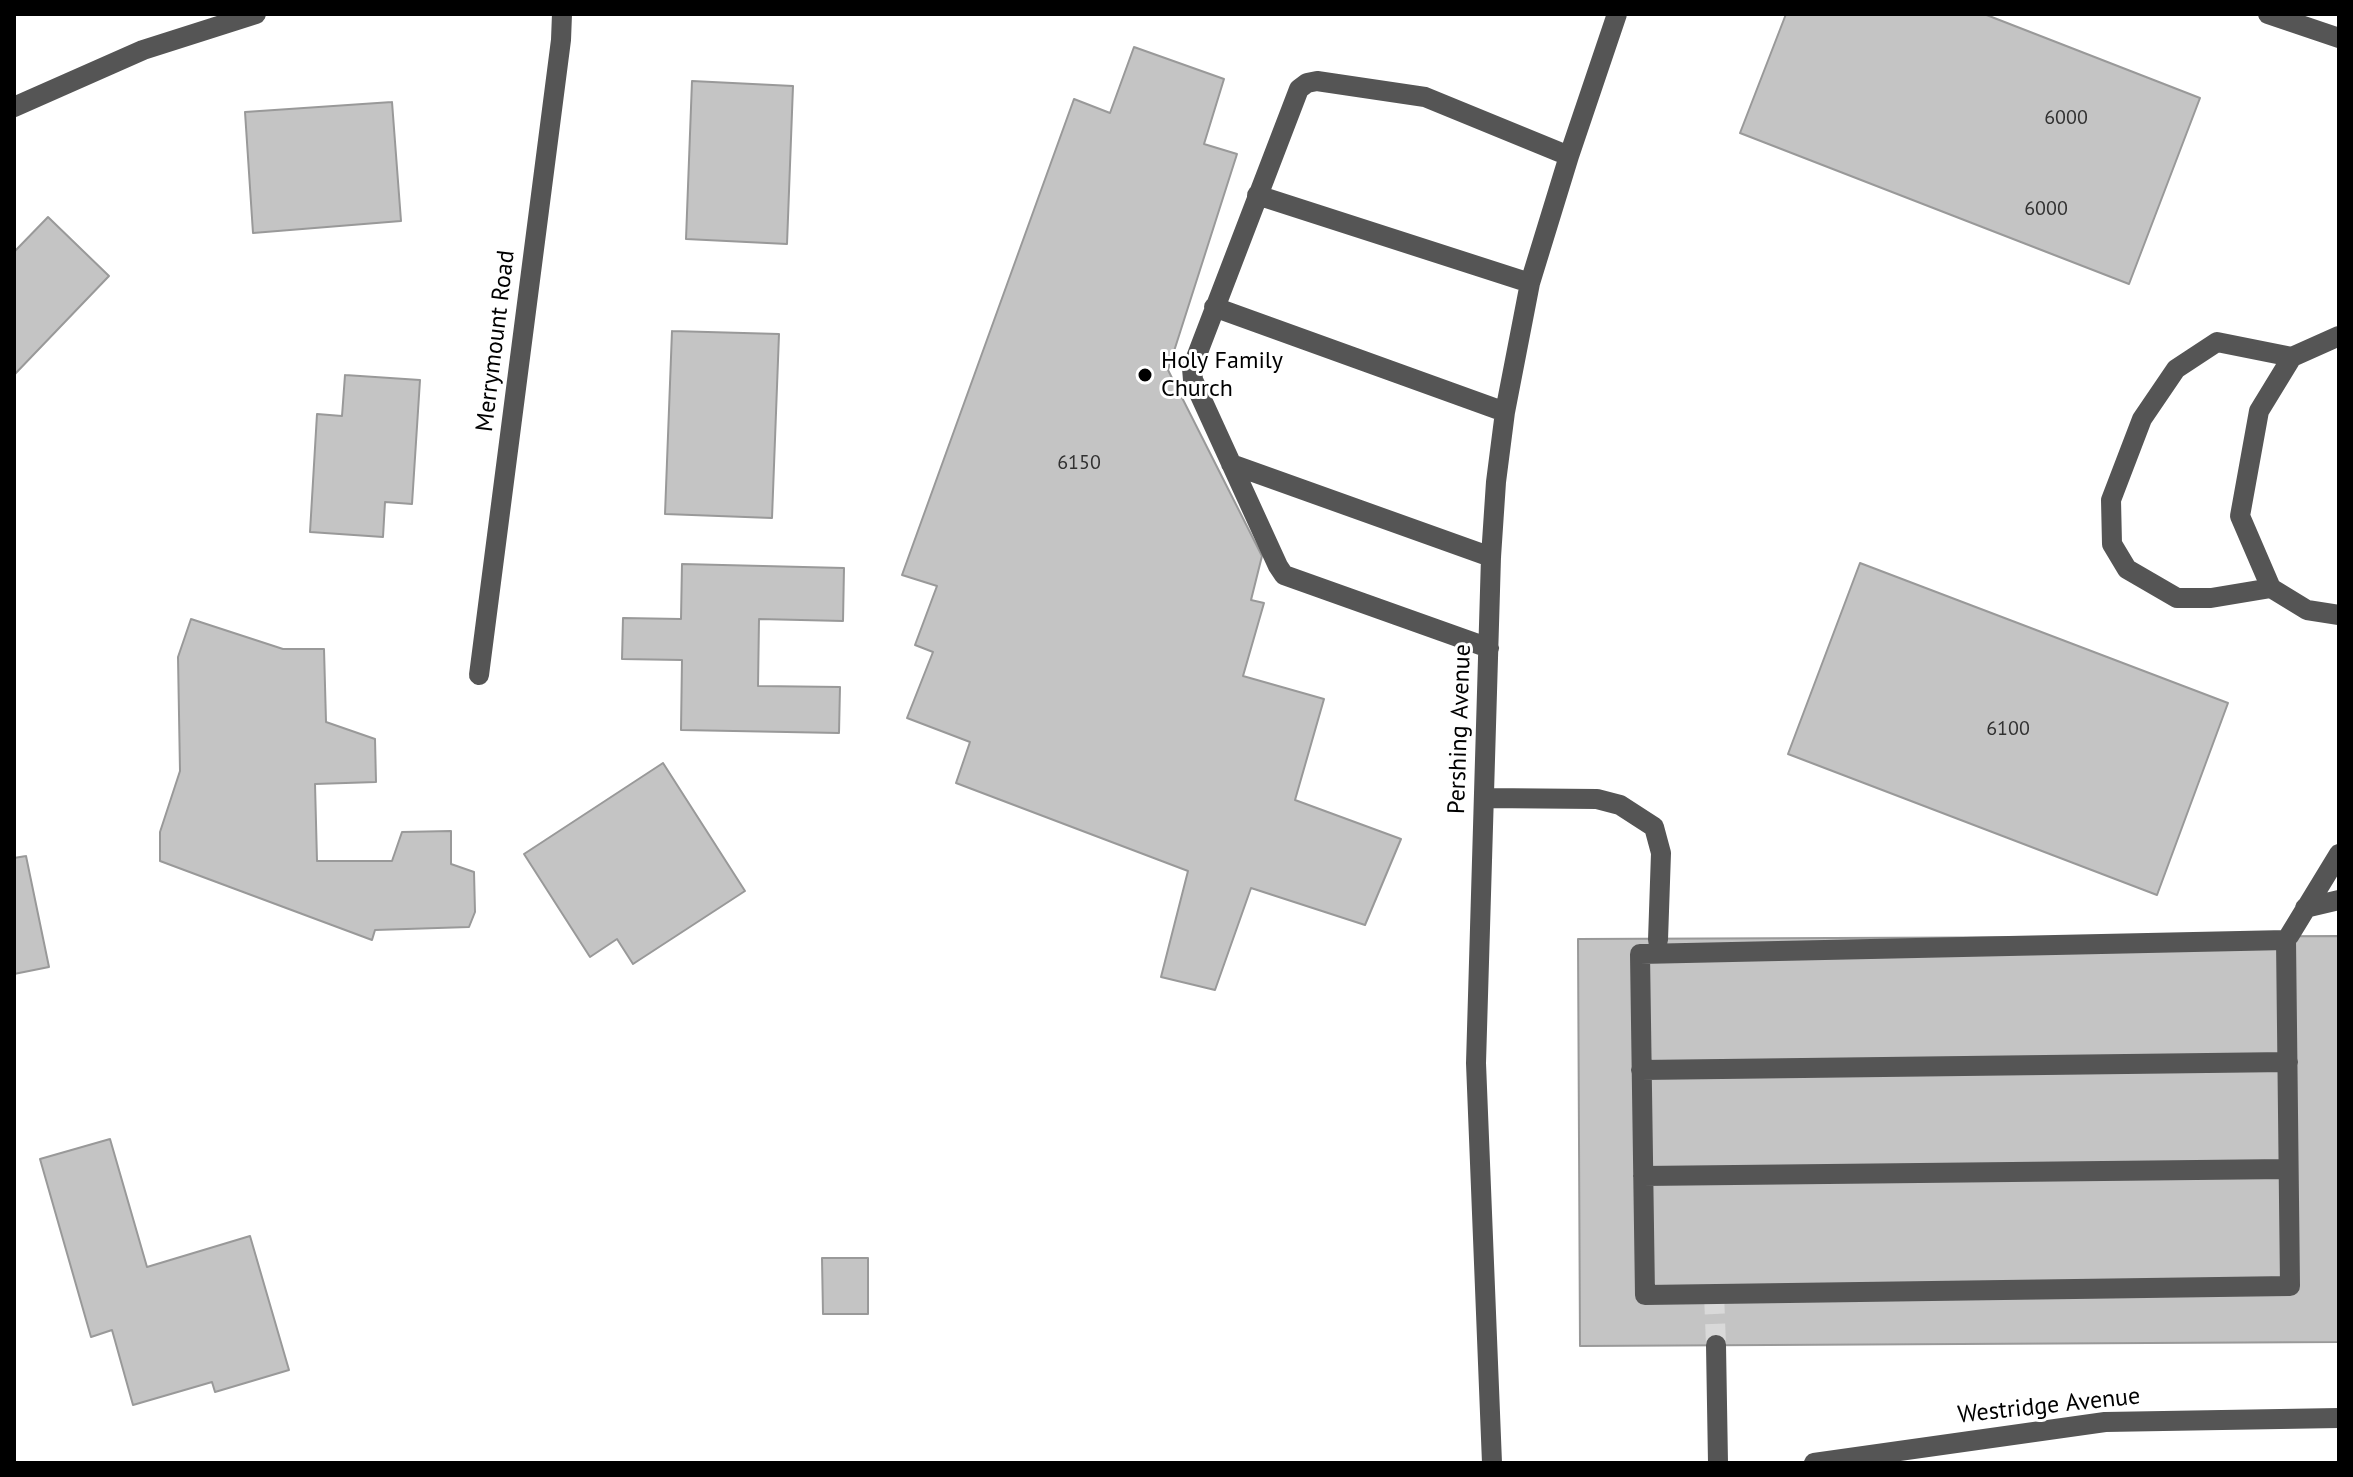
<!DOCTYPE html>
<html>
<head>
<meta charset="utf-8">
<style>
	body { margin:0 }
	#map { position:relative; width:2353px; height:1477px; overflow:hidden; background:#fff; font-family:"PT Sans",sans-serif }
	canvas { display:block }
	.frame { position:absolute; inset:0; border:16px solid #000; pointer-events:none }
</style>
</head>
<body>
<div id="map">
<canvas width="2353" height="1477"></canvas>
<div class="frame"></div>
</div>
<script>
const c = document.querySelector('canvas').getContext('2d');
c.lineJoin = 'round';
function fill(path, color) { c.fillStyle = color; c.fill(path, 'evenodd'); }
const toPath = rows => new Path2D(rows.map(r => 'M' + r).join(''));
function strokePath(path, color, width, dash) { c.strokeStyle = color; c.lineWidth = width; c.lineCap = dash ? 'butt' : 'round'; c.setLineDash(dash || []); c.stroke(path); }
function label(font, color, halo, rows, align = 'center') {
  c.font = font + ' "PT Sans",sans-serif'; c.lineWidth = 6; c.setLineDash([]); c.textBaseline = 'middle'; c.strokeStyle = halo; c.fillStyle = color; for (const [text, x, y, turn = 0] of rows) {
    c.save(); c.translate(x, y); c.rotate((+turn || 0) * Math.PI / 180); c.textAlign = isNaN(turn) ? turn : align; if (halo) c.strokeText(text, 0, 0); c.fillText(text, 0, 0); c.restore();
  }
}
const building = toPath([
	[1786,14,1984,14,2200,98,2129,284,1740,133,1786,14],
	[1134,47,1224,79,1204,144,1237,154,1168,370,1262,556,1251,600,1264,603,1243,676,1324,699,1295,800,1401,839,1365,925,1251,888,1215,990,1161,977,1188,871,956,783,970,742,907,718,933,652,915,645,937,586,902,575,1074,99,1110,113,1134,47],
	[692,81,793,86,787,244,686,239,692,81],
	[392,102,401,221,253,233,245,112,392,102],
	[48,217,109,276,14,375,14,252,48,217],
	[672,331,779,334,772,518,665,514,672,331],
	[345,375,420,380,412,504,385,502,383,537,310,532,317,414,342,416,345,375],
	[1860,563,2228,703,2157,895,1788,754,1860,563],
	[682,564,844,568,843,621,759,619,758,686,840,687,839,733,681,730,682,660,622,659,623,618,681,619,682,564],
	[191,619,283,649,324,649,326,722,375,739,376,782,315,784,317,861,392,861,402,832,451,831,451,864,474,872,475,912,469,927,375,930,372,940,160,861,160,832,180,771,178,657,191,619],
	[663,763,745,891,633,964,617,939,590,957,524,854,663,763],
	[26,856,49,967,14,974,14,858,26,856],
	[2339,936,2339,1342,1580,1346,1578,939,2339,936],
	[110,1139,147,1267,250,1236,289,1370,215,1392,212,1382,133,1405,112,1330,91,1337,40,1159,110,1139],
	[822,1258,868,1258,868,1314,823,1314,822,1258]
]);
fill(building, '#c4c4c4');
strokePath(building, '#999', 2);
strokePath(toPath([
	[1714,1294,1716,1345]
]), '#d9d9d9', 20, [20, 10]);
strokePath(toPath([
	[2268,14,2339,38],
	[14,107,143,50,256,14],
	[1257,195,1530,283],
	[1214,307,1505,412],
	[2339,336,2292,357,2259,411,2240,516,2271,588,2307,610,2339,615],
	[1231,464,1491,557],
	[2271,588,2211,598,2177,598,2127,569,2112,544,2111,500,2142,419,2176,369,2217,342,2292,357],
	[1489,648,1284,575,1278,566,1193,380,1192,368,1299,89,1307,83,1317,81,1425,97,1569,156],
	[479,675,561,40,562,14],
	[1484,798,1597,799,1620,805,1654,827,1661,853,1658,940],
	[2305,908,2339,900],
	[2289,936,2339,854],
	[2286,940,2290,1286,1645,1295,1640,954,2286,940],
	[1641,1070,2288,1062],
	[1643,1176,2288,1169],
	[1716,1345,1718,1463],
	[1492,1463,1476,1063,1491,557,1496,482,1505,412,1530,283,1569,156,1617,14],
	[1814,1463,2105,1422,2339,1418]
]), '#555', 20);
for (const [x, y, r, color] of [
	[1145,375,8,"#000"]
]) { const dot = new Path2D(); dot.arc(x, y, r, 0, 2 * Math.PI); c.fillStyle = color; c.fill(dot); strokePath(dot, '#fff', 3); }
label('20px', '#313131', null, [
	["6000",2066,118],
	["6000",2046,209],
	["6150",1079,463],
	["6100",2008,729]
]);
label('24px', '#000', '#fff', [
	["Merrymount Road",496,341,-83],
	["Pershing Avenue",1460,729,-88],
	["Westridge Avenue",2049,1406,-6]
]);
label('24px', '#000', '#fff', [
	["Holy Family",1161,361],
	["Church",1161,389]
], 'left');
</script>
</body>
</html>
